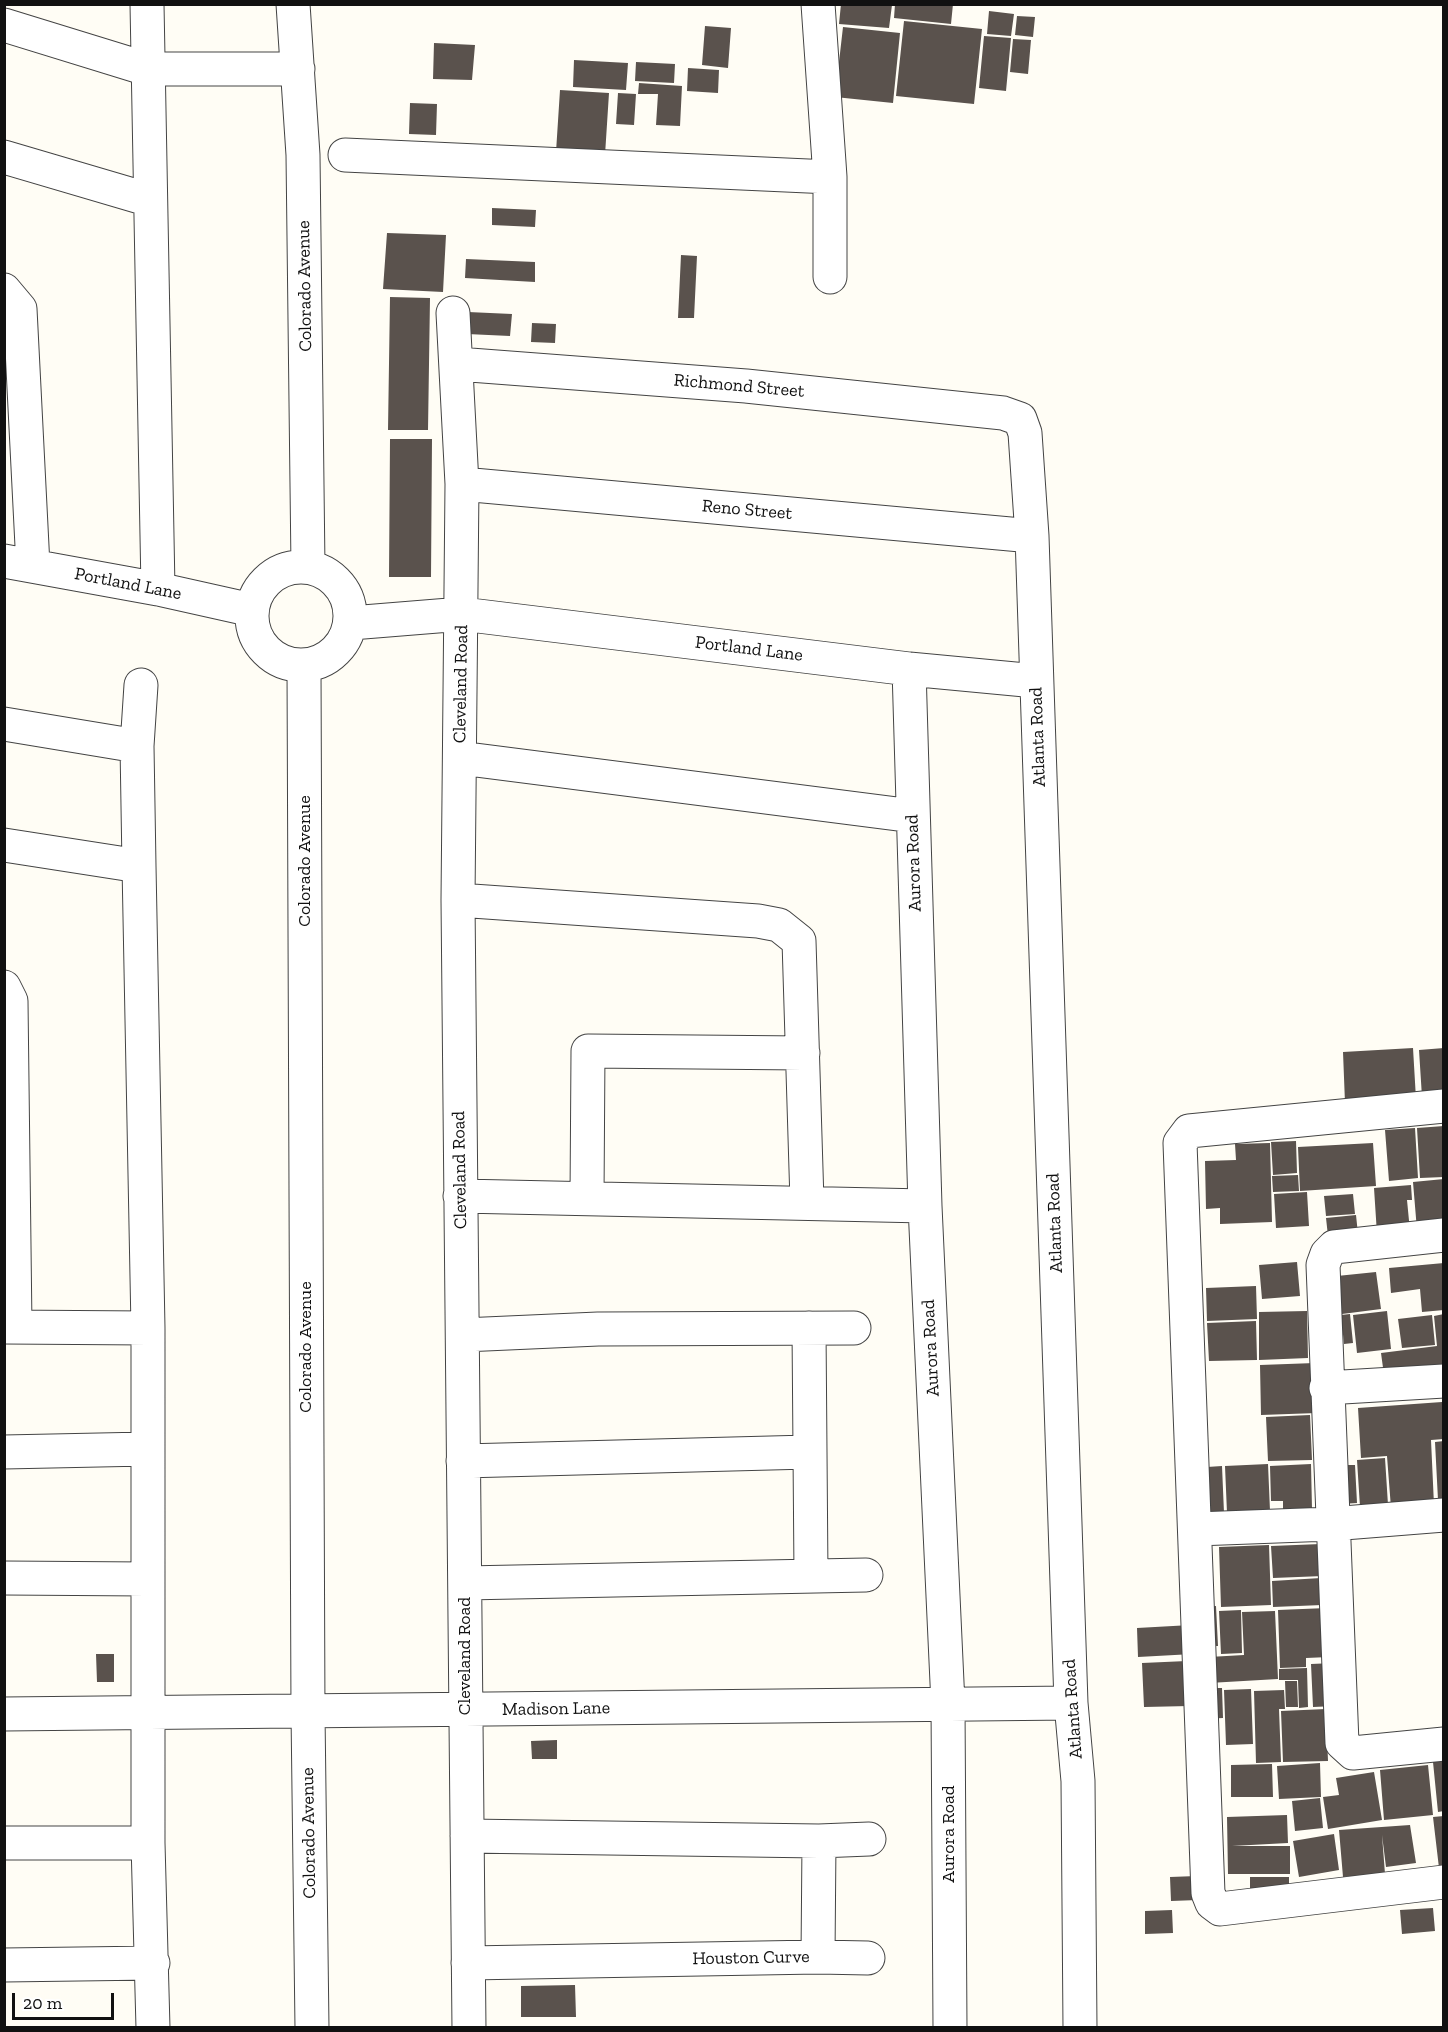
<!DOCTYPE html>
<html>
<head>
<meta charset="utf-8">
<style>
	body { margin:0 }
	#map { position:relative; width:1448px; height:2032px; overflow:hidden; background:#fffdf5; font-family:"Zilla Slab",serif }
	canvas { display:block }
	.frame { position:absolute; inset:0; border:6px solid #111; pointer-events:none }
	.scale { position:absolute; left:12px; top:1993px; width:102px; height:27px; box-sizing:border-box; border:3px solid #111; border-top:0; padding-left:8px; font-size:18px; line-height:21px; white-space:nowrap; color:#111; -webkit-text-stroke:4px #fff; paint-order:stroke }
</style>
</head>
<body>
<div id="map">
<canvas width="1448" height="2032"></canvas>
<div class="frame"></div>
<div class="scale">20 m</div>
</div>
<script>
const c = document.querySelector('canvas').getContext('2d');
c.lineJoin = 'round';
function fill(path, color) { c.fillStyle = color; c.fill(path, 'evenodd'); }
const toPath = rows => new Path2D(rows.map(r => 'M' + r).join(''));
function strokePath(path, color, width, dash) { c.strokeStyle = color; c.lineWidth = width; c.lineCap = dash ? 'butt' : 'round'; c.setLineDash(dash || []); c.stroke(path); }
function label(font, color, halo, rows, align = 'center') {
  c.font = font + ' "Zilla Slab",serif'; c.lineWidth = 6; c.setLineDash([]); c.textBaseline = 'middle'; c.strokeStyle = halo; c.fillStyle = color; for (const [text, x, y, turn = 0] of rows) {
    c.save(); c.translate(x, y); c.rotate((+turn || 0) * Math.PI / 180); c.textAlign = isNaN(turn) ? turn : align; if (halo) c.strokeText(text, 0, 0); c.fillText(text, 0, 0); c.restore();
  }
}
fill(toPath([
	[841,4,892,5,889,28,839,24],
	[895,4,953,4,951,24,894,18],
	[989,11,1014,14,1011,36,987,34],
	[1017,16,1035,17,1033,37,1015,35],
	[904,21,982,29,974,104,896,96],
	[705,26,731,28,728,68,702,65],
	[843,27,900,33,893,103,835,97],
	[984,36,1011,38,1006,91,979,88],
	[1013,39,1031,40,1028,74,1010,72],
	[434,43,475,45,472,80,433,79],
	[574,60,628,63,626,90,573,87],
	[636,62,675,64,674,83,635,81],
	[688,68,719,70,718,93,687,91],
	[639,83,682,86,680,126,656,125,658,94,638,94],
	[560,90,609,93,605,155,556,152],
	[618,93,636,94,634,125,616,124],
	[410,103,437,104,436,135,409,134],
	[492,208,536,210,535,227,492,225],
	[387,233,446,235,443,292,383,289],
	[681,255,697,256,694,318,678,318],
	[466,259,535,262,535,282,465,278],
	[390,297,430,298,428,430,388,430],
	[468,312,512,314,510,336,467,334],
	[532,323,556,324,555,343,531,342],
	[390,439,432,439,431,577,389,577],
	[1413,1048,1416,1099,1345,1103,1343,1052],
	[1444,1048,1444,1096,1422,1097,1419,1050],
	[1444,1126,1444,1177,1420,1178,1417,1128],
	[1415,1128,1418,1178,1389,1181,1385,1130],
	[1296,1141,1297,1173,1273,1175,1271,1142],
	[1270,1143,1272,1222,1220,1224,1220,1208,1206,1209,1205,1161,1236,1160,1235,1144],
	[1373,1143,1376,1186,1300,1191,1298,1147],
	[1298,1175,1299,1191,1273,1192,1272,1176],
	[1444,1179,1444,1227,1417,1230,1413,1182],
	[1411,1185,1412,1200,1407,1200,1410,1231,1377,1234,1374,1188],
	[1307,1192,1309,1226,1276,1228,1274,1194],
	[1353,1194,1355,1214,1326,1216,1324,1196],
	[1356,1215,1358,1234,1328,1236,1326,1218],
	[1297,1262,1300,1296,1262,1299,1259,1265],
	[1444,1263,1444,1310,1422,1312,1420,1289,1391,1293,1389,1268],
	[1376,1272,1381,1309,1342,1314,1337,1276],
	[1256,1286,1257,1319,1207,1321,1206,1288],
	[1307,1311,1308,1358,1259,1360,1259,1312],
	[1387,1311,1391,1349,1357,1353,1353,1315],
	[1350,1314,1353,1343,1344,1344,1341,1315],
	[1444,1314,1444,1368,1384,1375,1381,1353,1437,1346,1434,1316],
	[1432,1315,1435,1345,1402,1348,1398,1319],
	[1256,1321,1257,1360,1209,1361,1207,1323],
	[1315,1363,1317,1413,1261,1415,1260,1365],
	[1442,1402,1444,1439,1431,1440,1434,1505,1391,1508,1387,1456,1361,1458,1358,1408],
	[1310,1415,1312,1460,1268,1461,1266,1417],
	[1444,1441,1444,1500,1438,1500,1435,1442],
	[1385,1458,1388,1505,1360,1507,1357,1460],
	[1268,1464,1270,1511,1227,1513,1225,1466],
	[1311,1464,1312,1509,1283,1510,1283,1501,1271,1501,1270,1466],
	[1338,1465,1355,1465,1357,1503,1341,1504],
	[1222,1466,1224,1513,1209,1514,1207,1467],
	[1321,1544,1323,1576,1273,1578,1271,1546],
	[1269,1545,1271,1605,1221,1607,1219,1547],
	[1321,1578,1322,1605,1273,1607,1272,1581],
	[1216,1606,1218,1646,1201,1646,1200,1607],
	[1327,1608,1329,1657,1306,1658,1306,1667,1280,1668,1278,1610],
	[1241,1610,1242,1653,1221,1654,1219,1611],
	[1275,1611,1278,1679,1209,1683,1209,1657,1244,1655,1242,1612],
	[1191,1625,1193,1654,1138,1657,1137,1628],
	[96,1654,114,1654,114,1682,97,1682],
	[1187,1661,1189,1706,1144,1707,1142,1663],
	[1334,1663,1336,1706,1313,1707,1311,1664],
	[1307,1668,1308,1707,1299,1708,1298,1680,1279,1680,1279,1669],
	[1285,1681,1297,1681,1298,1707,1286,1707],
	[1202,1688,1222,1688,1223,1718,1203,1719],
	[1251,1689,1253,1744,1226,1745,1224,1690],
	[1284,1690,1285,1709,1279,1709,1281,1762,1256,1763,1254,1691],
	[1326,1709,1328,1761,1283,1762,1281,1711],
	[557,1740,557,1759,532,1759,531,1741],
	[1444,1761,1444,1811,1438,1812,1433,1762],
	[1320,1763,1321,1797,1279,1799,1277,1766],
	[1272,1764,1273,1797,1231,1797,1231,1765],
	[1428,1765,1433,1815,1384,1820,1380,1770],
	[1374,1772,1382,1820,1328,1829,1323,1797,1339,1795,1336,1778],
	[1320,1798,1323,1828,1295,1831,1292,1801],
	[1287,1815,1288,1843,1232,1846,1290,1846,1290,1874,1228,1874,1227,1817],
	[1444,1816,1444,1867,1439,1868,1433,1817],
	[1410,1825,1416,1863,1386,1867,1382,1835,1385,1874,1343,1877,1339,1830],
	[1334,1834,1339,1870,1299,1877,1293,1841],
	[1197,1876,1198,1900,1171,1901,1170,1877],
	[1250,1877,1289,1877,1289,1895,1250,1895],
	[1433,1908,1435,1931,1402,1934,1400,1910],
	[1172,1910,1173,1933,1145,1934,1145,1911],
	[575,1985,576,2017,521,2017,521,1986]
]), '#5a524d');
const minor = toPath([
	[147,4,158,589],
	[293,4,303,155,308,567],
	[818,4,830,177,830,277],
	[4,25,147,69,298,69],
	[345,155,830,177],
	[4,157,150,200],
	[4,290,20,309,33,566],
	[453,313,462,484,458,900,469,2028],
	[457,364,746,386,1003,413,1020,419,1025,433,1032,536,1071,1703,1078,1781,1080,2028],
	[462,484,1032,536],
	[4,561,158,589,252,610],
	'252 616a49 49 0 1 1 98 0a49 49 0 1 1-98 0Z',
	[351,623,462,614,909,669,1036,681],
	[304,667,308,1713,312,2028],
	[909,669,925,1206,948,1704,950,2028],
	[4,724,137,746,139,866],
	[137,746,141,685],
	[460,758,913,816],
	[4,845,139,866,148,1328,148,1843,153,2028],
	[458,900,758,921,779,925,799,941,807,1202],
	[4,987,11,1001,15,1327],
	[1444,1106,1189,1131,1180,1143,1208,1893,1212,1903,1220,1909,1444,1882],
	[460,1196,925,1206],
	[587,1198,588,1051,803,1053],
	[1444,1235,1334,1247,1327,1254,1323,1265,1342,1743,1353,1753,1444,1744],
	[4,1327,148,1328],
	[809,1328,811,1576],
	[463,1335,598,1329,854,1328],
	[1326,1388,1444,1381],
	[4,1452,147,1449],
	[463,1461,809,1452],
	[1196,1529,1331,1524,1444,1515],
	[4,1578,146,1579],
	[465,1583,866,1575],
	[4,1714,1071,1703],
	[467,1836,819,1841,818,1957,468,1963],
	[819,1841,869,1839],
	[4,1843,148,1843],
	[818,1957,868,1958],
	[4,1965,153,1963]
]);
strokePath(minor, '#444', 35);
strokePath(minor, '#fff', 33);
label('18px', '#111', '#fff', [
	["Colorado Avenue",305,286,-91],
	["Richmond Street",739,386,5],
	["Reno Street",747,510,5],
	["Portland Lane",128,584,11],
	["Portland Lane",749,649,7],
	["Cleveland Road",461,684,-89],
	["Atlanta Road",1038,737,-92],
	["Colorado Avenue",305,861,-90],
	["Aurora Road",914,863,-92],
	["Cleveland Road",460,1170,-91],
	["Atlanta Road",1055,1223,-92],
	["Colorado Avenue",306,1347,-90],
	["Aurora Road",931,1348,-93],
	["Cleveland Road",465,1656,-90],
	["Madison Lane",556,1709,-1],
	["Atlanta Road",1073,1709,-94],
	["Colorado Avenue",309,1833,-91],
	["Aurora Road",949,1834,-90],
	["Houston Curve",751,1958,-1]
]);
</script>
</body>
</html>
